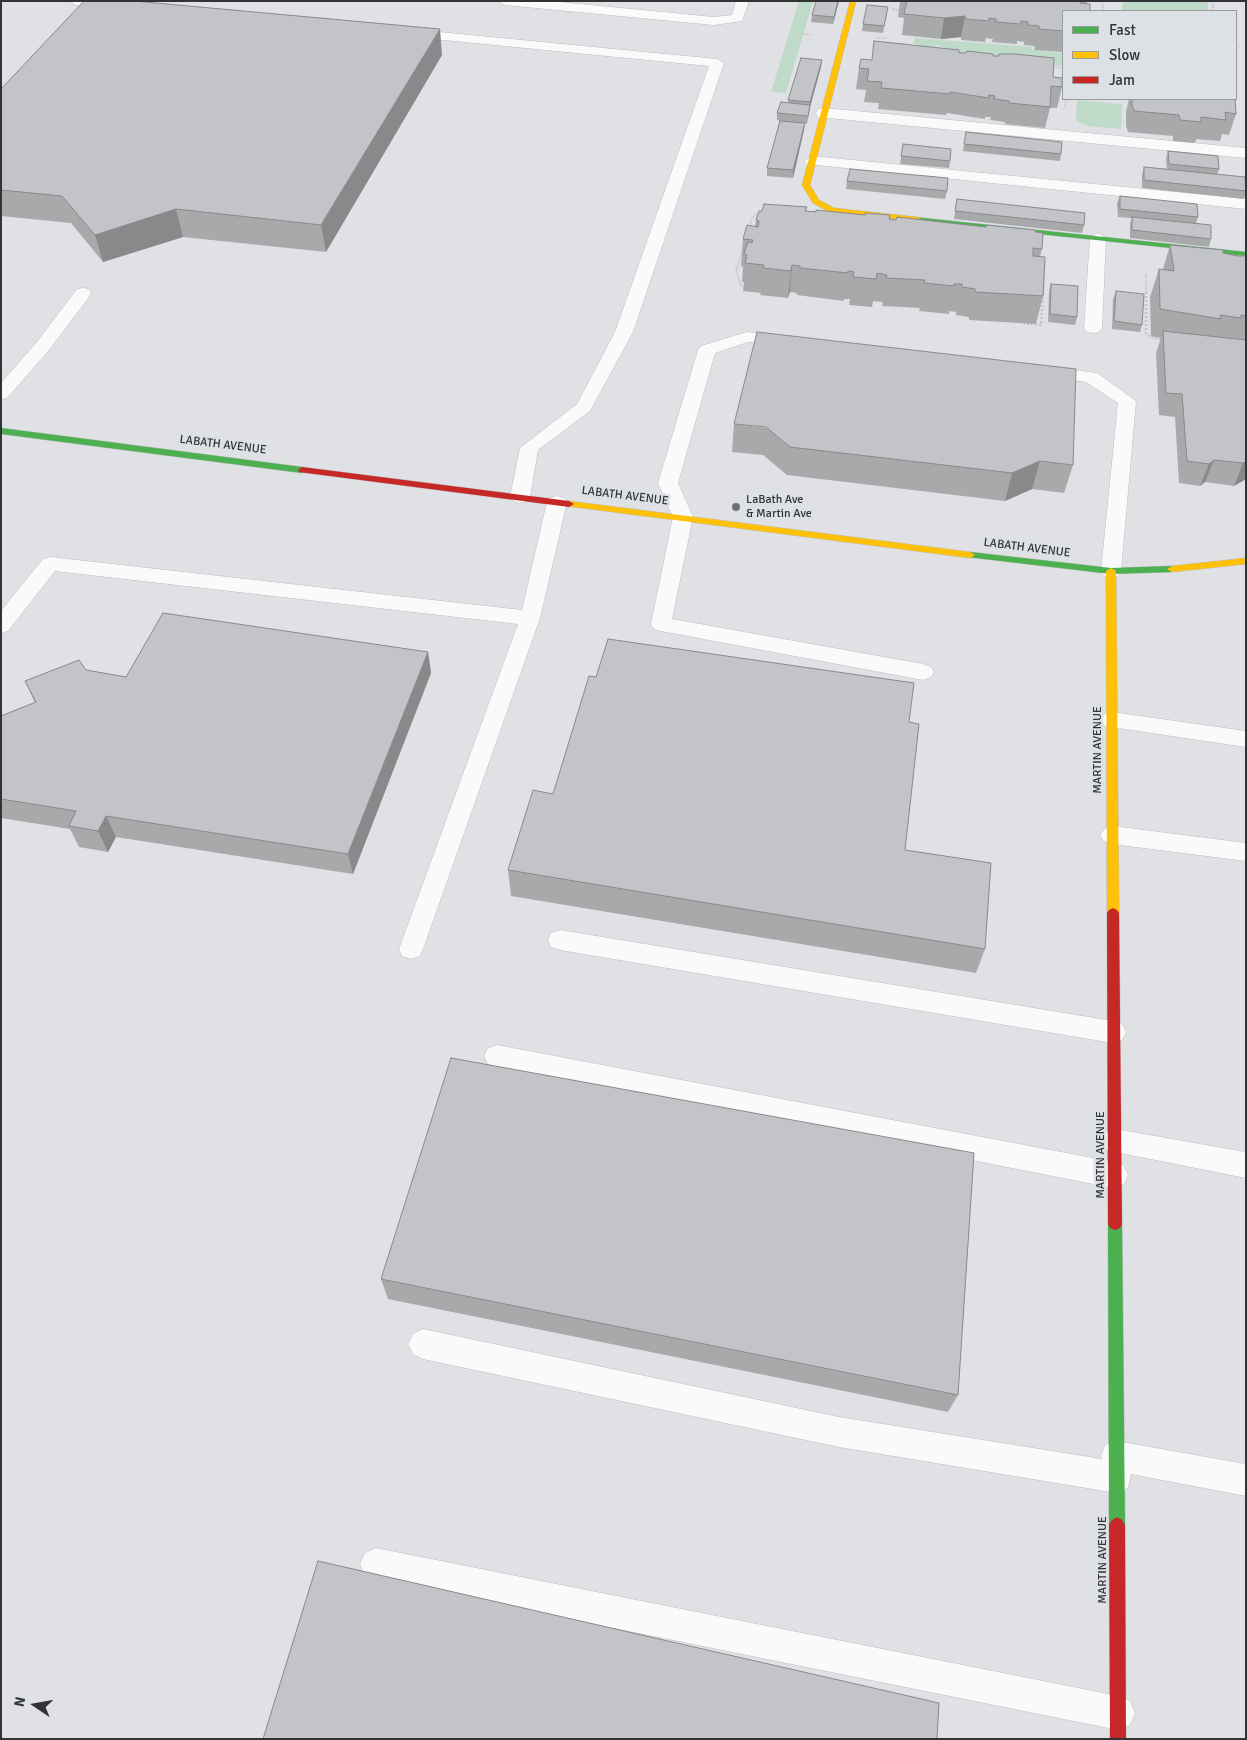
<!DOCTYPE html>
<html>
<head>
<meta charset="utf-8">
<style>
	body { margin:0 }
	#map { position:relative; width:1247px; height:1740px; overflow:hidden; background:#dfe1e4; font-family:Signika,sans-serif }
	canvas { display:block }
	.frame { position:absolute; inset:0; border:2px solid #323335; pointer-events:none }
	.legend { position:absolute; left:1062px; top:10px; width:175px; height:90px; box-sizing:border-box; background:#dde1e6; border:1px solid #999b9f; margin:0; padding:6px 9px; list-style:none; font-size:15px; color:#323335 }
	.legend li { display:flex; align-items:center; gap:10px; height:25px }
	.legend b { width:25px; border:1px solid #999b9f }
	.north { position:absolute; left:10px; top:1680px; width:50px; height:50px; -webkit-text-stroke:4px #dde1e6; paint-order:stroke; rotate:282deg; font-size:14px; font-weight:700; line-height:20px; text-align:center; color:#323335 }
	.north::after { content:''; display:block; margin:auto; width:18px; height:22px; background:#323335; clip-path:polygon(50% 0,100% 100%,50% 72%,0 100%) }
</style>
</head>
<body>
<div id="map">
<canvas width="1247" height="1740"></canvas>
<div class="frame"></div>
<ul class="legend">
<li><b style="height:6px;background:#4caf50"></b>Fast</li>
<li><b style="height:6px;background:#ffc107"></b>Slow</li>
<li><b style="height:6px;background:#c62828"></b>Jam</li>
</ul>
<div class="north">N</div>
</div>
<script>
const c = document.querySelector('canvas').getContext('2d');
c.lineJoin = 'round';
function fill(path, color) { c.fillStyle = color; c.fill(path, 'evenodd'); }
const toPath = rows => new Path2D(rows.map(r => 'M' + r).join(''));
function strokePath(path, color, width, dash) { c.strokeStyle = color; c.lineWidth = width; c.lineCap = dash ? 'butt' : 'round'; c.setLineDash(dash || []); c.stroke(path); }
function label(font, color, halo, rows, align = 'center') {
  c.font = font + ' Signika,sans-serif'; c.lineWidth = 5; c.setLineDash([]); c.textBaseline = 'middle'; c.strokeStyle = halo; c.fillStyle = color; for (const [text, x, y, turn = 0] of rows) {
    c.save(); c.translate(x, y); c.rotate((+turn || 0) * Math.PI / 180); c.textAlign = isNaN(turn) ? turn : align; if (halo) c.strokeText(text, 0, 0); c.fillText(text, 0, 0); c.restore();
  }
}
fill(toPath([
	[799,1,813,1,786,93,771,92],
	[1130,1,1208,2,1208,11,1122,11,1122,3],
	[915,38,1033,47,1032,50,1063,53,1063,66,1030,61,979,60,937,45,930,50,913,43],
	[1077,100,1122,104,1121,129,1087,126,1079,122,1076,120]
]), '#c0daca');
const lane = toPath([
	[70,1,117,1,123,5,116,9,76,5,70,1],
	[499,1,549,1,714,17,732,15,736,1,749,1,742,21,714,25,505,5,499,1],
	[408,29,717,59,724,63,633,332,590,411,538,450,530,497,527,501,520,503,513,501,510,497,520,448,577,404,615,332,709,66,403,36,401,33,403,30,408,29],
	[812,156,1246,199,1246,209,807,164,804,161,812,156],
	[1098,233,1106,238,1102,328,1099,332,1093,333,1087,332,1084,328,1090,238,1098,233],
	[83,288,89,289,91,293,89,297,49,350,7,398,1,399,1,383,37,342,77,289,83,288],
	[747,332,788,336,794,337,797,341,794,345,788,346,748,342,715,353,678,483,693,517,672,619,923,664,931,667,934,672,931,677,923,680,661,631,654,629,651,624,673,517,658,483,698,350,701,346,747,332],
	[1044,366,1097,373,1136,401,1121,571,1118,576,1111,578,1104,576,1101,571,1118,403,1086,382,1038,375,1035,371,1038,367,1044,366],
	[557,496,564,498,567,502,540,618,423,949,420,956,411,959,402,956,399,949,518,624,55,571,8,631,1,633,1,611,43,559,50,557,522,610,547,502,550,498,557,496],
	[1112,712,1246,731,1246,747,1104,726,1101,720,1104,714,1112,712],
	[1112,826,1246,843,1246,861,1112,844,1104,841,1100,835,1104,829,1112,826],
	[560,930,1113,1021,1122,1024,1126,1032,1122,1040,1113,1043,560,950,551,947,548,940,551,933,560,930],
	[497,1045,1114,1162,1124,1166,1128,1175,1124,1184,1114,1188,497,1067,488,1064,484,1056,488,1048,497,1045],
	[1115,1129,1246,1152,1246,1178,1105,1150,1101,1141,1105,1132,1115,1129],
	[423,1329,839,1417,1102,1459,1101,1456,1105,1445,1116,1441,1246,1464,1246,1496,1131,1474,1128,1488,1117,1493,839,1447,423,1359,413,1354,408,1344,413,1334,423,1329],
	[376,1548,1118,1696,1130,1701,1135,1713,1130,1725,1118,1730,376,1580,365,1575,360,1564,365,1553,376,1548]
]);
const street = toPath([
	[824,108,1246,148,1246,158,818,117,816,113,818,109,824,108]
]);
const fast = toPath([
	[914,217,1246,252,1246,256,917,221,913,219,914,217],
	[1,428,302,467,306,470,302,473,1,434,1,428],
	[970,552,1111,568,1172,566,1177,569,1172,572,1111,574,967,557,967,553,970,552],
	[1115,1218,1120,1220,1122,1224,1125,1525,1122,1530,1117,1533,1112,1530,1109,1525,1108,1224,1110,1220,1115,1218]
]);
const slow = toPath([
	[850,1,856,1,810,185,819,200,834,208,917,217,921,219,920,221,829,212,813,203,802,185,850,1],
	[569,501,970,552,975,555,970,558,566,506,566,502,569,501],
	[1246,558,1246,564,1172,572,1167,569,1172,566,1246,558],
	[1111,568,1116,571,1119,913,1117,916,1113,918,1109,916,1107,913,1106,571,1111,568]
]);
const jam = toPath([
	[302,467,569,501,574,504,569,507,299,472,298,470,302,467],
	[1113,908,1117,910,1119,913,1122,1224,1120,1228,1115,1230,1110,1228,1108,1224,1107,913,1109,910,1113,908],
	[1117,1517,1122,1520,1125,1525,1126,1739,1110,1739,1109,1525,1112,1520,1117,1517]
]);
strokePath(lane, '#bcbdbf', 1);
strokePath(street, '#bcbdbf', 1);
strokePath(fast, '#bcbdbf', 1);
strokePath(slow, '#bcbdbf', 1);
strokePath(jam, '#bcbdbf', 1);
strokePath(toPath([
	[1102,1,1103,11],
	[1213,3,1213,11],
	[892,9,899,10],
	[803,34,811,35],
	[877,38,887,38],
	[885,42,911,45],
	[1236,45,1240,46],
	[1050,66,1063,68],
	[1083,99,1083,101],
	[1065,107,1066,99],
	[749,228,752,218,767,207],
	[1146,274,1146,293],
	[742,287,736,271,743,249],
	[1043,293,1045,262]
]), '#c2c2c4', 2, [1, 1]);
strokePath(toPath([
	[1146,292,1146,333,1150,337,1164,340],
	[1023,323,1041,325,1043,292]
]), '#c2c2c4', 2.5, [2, 2]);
fill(lane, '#fafafb');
fill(street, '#fafafb');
fill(fast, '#4caf50');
fill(slow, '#ffc107');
fill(jam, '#c62828');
fill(toPath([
	[816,1,839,1,833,24,811,22,812,15],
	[900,1,1087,1,1087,4,1063,11,1063,52,1034,50,1035,46,1024,45,1024,42,1017,41,1017,44,992,42,993,39,986,38,985,42,961,40,961,37,941,39,902,35,904,18,898,17],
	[887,14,883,33,862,31,863,24],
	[959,53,993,56,1053,77,1062,87,1057,108,1050,108,1045,128,1005,124,1005,122,990,120,991,117,985,117,985,119,947,113,946,115,878,109,879,103,864,102,866,90,856,89,859,68,872,60],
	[442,55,326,252,183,237,103,262,71,223,1,216,1,89],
	[821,67,810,107,807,124,805,123,804,130,793,178,767,176,767,168,780,121,777,120,777,113,788,102,788,100],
	[1129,99,1235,99,1236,114,1229,135,1222,134,1220,141,1196,139,1195,143,1173,141,1173,136,1128,132,1126,126,1126,112],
	[966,132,1061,154,1060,161,963,151],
	[903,144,950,161,949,168,900,164],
	[1168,151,1219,169,1217,175,1246,186,1246,192,1244,199,1142,188,1142,175,1144,167,1167,169,1166,159],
	[847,181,947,191,945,199,846,189],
	[1120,196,1198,217,1196,223,1211,239,1209,247,1130,238,1130,224,1132,218,1118,217,1117,203],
	[957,199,1084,225,1082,233,954,219],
	[807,207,806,211,890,219,1042,249,1040,257,1043,296,1036,324,969,320,969,317,956,315,956,312,949,311,949,314,919,311,920,308,882,306,883,302,873,301,872,307,849,305,850,299,844,299,844,301,797,295,797,293,790,292,788,298,760,295,761,293,743,291,744,282,742,282,743,267,741,266,743,239,755,226,756,220,762,211],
	[1170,245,1223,253,1238,256,1246,256,1246,479,1234,486,1205,482,1200,486,1179,483,1175,417,1159,415,1156,353,1161,338,1151,336,1150,297,1159,269,1163,269],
	[1051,284,1077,317,1075,325,1048,322,1049,291],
	[1116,291,1142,325,1140,332,1112,329,1113,299],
	[734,424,1073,465,1064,493,1032,489,1005,501,787,475,763,455,732,452],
	[428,652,431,673,353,874,116,837,108,852,79,847,70,829,1,818,1,716,35,703,25,681,86,670,126,677],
	[596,677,909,722,905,850,985,949,976,973,511,896,508,870,553,794],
	[381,1279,958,1395,948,1412,388,1299]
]), '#a8a9ab');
fill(toPath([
	[838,1,839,1,833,24,834,17],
	[965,16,961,37,941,39,944,18],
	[440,29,442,55,326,252,321,225],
	[822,60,821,67,810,107,807,124,810,102],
	[805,123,804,130,793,178,793,170],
	[176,209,183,237,103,262,95,235],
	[792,265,790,292,788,298,791,271],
	[1214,460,1205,482,1200,486,1209,464],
	[1040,461,1032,489,1005,501,1012,473],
	[1246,462,1246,479,1234,486,1243,463],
	[428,652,431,673,353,874,348,854],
	[106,816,116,837,108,852,98,831]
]), '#88898b');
const building = toPath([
	[84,1,134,1,440,29,321,225,176,209,95,235,62,196,1,190,1,89,84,1],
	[816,1,838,1,834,17,812,15,816,1],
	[907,1,1080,1,1080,3,1090,4,1090,11,1063,11,1063,31,1039,29,1039,26,1028,25,1028,22,1021,21,1021,24,996,22,996,19,989,18,989,21,965,19,965,16,944,18,904,14,907,1],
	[867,5,888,7,884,26,863,24,867,5],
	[874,41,959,50,959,53,966,53,967,51,993,54,993,56,999,56,999,54,1015,54,1054,58,1053,77,1062,78,1062,87,1051,86,1050,107,1009,103,1009,101,994,99,995,96,989,95,989,98,950,92,950,94,881,88,882,82,867,81,869,69,859,68,861,59,872,60,874,41],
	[801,58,822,60,810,102,788,100,801,58],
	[1132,99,1235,99,1236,114,1225,112,1226,120,1201,117,1201,122,1180,120,1179,115,1134,111,1132,105,1132,99],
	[781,102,810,105,808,116,777,113,781,102],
	[780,121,805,123,793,170,767,168,780,121],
	[966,132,1062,142,1061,154,964,144,966,132],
	[903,144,951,149,950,161,901,156,903,144],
	[1168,151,1218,156,1219,169,1169,164,1168,151],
	[1144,167,1245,177,1246,191,1144,180,1144,167],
	[850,169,948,178,947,191,847,181,850,169],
	[1120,196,1197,204,1198,217,1120,209,1120,196],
	[957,199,1085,213,1084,225,955,211,957,199],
	[764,204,807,207,805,211,816,212,816,210,865,215,865,213,890,215,889,219,896,220,897,217,986,227,987,225,1035,230,1036,232,1043,233,1042,249,1033,248,1033,256,1045,257,1043,296,975,292,975,289,962,287,962,284,954,284,954,286,924,283,925,280,886,278,887,275,877,273,876,279,853,277,854,272,848,271,848,273,800,268,800,266,792,265,791,271,763,268,764,265,745,263,747,255,744,254,748,242,752,243,753,240,743,239,747,225,758,227,759,221,756,220,759,211,762,211,764,204],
	[1132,217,1211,225,1211,239,1132,230,1132,217],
	[1170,245,1223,250,1223,253,1238,256,1246,256,1246,316,1241,315,1241,318,1220,315,1221,319,1160,309,1159,269,1174,271,1170,245],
	[1051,284,1078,286,1077,317,1050,314,1051,284],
	[1116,291,1144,294,1142,325,1114,321,1116,291],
	[1163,331,1246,340,1246,462,1243,463,1214,460,1209,464,1187,461,1182,394,1166,393,1163,331],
	[757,332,1076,369,1073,465,1040,461,1012,473,790,447,766,427,734,424,757,332],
	[163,613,428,652,348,854,106,816,98,831,69,826,76,811,1,799,1,716,36,702,25,681,79,660,86,670,126,677,163,613],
	[608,639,914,683,909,722,919,724,905,850,991,863,985,949,508,870,533,790,553,794,589,676,596,677,608,639],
	[451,1058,974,1153,958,1395,381,1279,451,1058],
	[318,1561,939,1703,937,1739,263,1739,318,1561]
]);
fill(building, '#c3c4c7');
strokePath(building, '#88898b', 1);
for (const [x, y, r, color] of [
	[736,507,5,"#6f7072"]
]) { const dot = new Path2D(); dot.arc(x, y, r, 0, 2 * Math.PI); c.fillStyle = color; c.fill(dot); strokePath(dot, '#dde1e6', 2); }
label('12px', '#323335', '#dde1e6', [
	["LABATH AVENUE",223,445,7],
	["LABATH AVENUE",625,496,7],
	["LABATH AVENUE",1027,548,7],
	["MARTIN AVENUE",1098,750,-90],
	["MARTIN AVENUE",1101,1155,-90],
	["MARTIN AVENUE",1103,1560,-90]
]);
label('12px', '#323335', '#dde1e6', [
	["LaBath Ave",746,500],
	["& Martin Ave",746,514]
], 'left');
</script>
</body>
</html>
